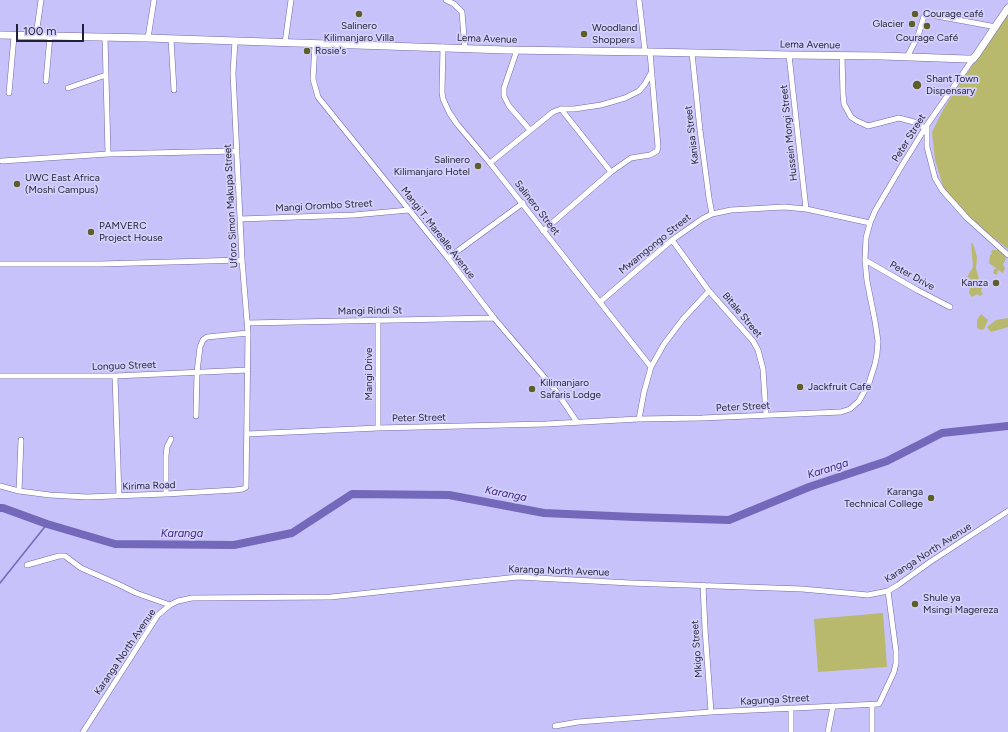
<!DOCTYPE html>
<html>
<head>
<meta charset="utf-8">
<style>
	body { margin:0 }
	#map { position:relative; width:1008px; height:732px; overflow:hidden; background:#c7c2f9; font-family:Figtree,sans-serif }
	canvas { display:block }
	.scale { position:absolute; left:16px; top:24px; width:68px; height:18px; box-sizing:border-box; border:2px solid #221f38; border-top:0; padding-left:5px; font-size:12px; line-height:14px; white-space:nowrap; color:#221f38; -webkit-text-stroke:3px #d4d1fb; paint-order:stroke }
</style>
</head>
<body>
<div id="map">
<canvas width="1008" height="732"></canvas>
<div class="scale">100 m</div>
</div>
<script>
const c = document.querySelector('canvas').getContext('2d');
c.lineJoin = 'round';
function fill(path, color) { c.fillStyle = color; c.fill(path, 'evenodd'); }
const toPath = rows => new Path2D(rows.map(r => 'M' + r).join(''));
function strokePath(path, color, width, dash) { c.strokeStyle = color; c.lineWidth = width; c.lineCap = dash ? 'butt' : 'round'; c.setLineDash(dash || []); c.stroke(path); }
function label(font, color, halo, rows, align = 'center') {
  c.font = font + ' Figtree,sans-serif'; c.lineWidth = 3.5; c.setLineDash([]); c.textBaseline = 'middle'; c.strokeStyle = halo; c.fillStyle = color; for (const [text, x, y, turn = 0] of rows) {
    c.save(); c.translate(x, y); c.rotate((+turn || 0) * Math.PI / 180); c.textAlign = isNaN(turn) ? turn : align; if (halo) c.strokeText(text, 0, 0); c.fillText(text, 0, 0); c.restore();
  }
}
fill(toPath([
	[1008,12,1008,249,986,232,945,192,935,160,932,132,944,108],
	[971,243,973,244,977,257,976,269,980,282,983,286,981,291,983,294,980,296,977,294,972,297,969,293,972,280,967,277,973,267],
	[993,250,999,250,1006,258,1003,265,1005,268,1003,273,998,270,997,275,993,273,994,269,997,269,989,263,990,255,992,254,991,251],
	[981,314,988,320,984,329,981,330,977,328,977,320],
	[1008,318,1008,327,991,332,987,327,996,320],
	[883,613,887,667,818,672,814,619]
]), '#b9b96d');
strokePath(toPath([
	[0,583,47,524]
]), '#7468bb', 1.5);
strokePath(toPath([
	[0,508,3,508,47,524,115,544,234,545,292,533,352,494,449,495,544,513,635,517,729,520,809,487,887,461,942,433,1008,426]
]), '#7468bb', 8);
const minor = toPath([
	[446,0,454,4,462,12,465,49],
	[639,0,645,51],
	[36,36,41,0],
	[105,37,108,154],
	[148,38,154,0],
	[171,39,174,90],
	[285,43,291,0],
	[315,44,313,79,318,97,448,258,494,318,556,391,577,422],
	[443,47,442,92,443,99,449,112,457,124,490,163,651,367],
	[517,50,504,88,504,96,509,106,530,130],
	[692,53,700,130,709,198,712,214],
	[789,55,806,209],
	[842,56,843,94,844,104,851,117,857,121,868,126,899,118,914,122,925,128],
	[907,57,918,36,924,16,926,14,996,27],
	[46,81,50,36],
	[68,88,106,75],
	[9,93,14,36],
	[561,109,611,172],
	[927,126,927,147,935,178,942,190,967,218,1008,255],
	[2,161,108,154,237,151],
	[490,163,553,112,561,109,574,109,601,105,625,98,639,91,645,84,651,73],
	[240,219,354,215,409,210],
	[543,231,611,172,631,158,650,155,657,151,658,147,650,52],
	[672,240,709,291,753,341,758,350,763,369,766,415],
	[448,258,523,203],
	[865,260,917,290,950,307],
	[0,264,100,264,242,260],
	[600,302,672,240,702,219,712,214,731,210,784,207,806,209,870,223],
	[378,320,378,428],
	[247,323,494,318],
	[0,376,115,376,248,370],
	[115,376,119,496],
	[196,416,197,372,200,347,203,340,207,337,248,333],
	[639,419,644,392,651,367,664,344,683,319,709,291],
	[247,434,378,428,546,424,639,419,702,418,841,412,850,409,859,401,869,383,875,364,877,354,878,341,875,321,867,281,865,260,866,238,870,223,875,211,901,167,927,125,973,59],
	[0,486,19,491,50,495,87,497,166,494,235,490,243,489,246,487,248,333,242,260,233,73,235,41],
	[19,491,21,440],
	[166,494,166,456,167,447,171,439],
	[27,565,59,556,65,556,81,568,120,585,136,593,170,605],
	[703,585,705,629,711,712],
	[872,705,872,732],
	[791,708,791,732],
	[555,726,578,722,711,712,879,704,894,672,896,663,896,651,888,591],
	[83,732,158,615,170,605,178,601,192,598,331,597,518,577,630,583,802,589,868,595,888,591,898,585,930,562,1008,511],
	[828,732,833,706]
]);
const secondary = toPath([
	[0,35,148,38,506,50,650,52,789,55,882,56,967,59,973,59,977,54,1008,8]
]);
strokePath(minor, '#7169a8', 6);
strokePath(secondary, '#7169a8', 8);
strokePath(minor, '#fff', 5);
strokePath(secondary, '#fff', 7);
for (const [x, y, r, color] of [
	[359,14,4,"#5e5e2b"],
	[915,14,4,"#5e5e2b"],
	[912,24,4,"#5e5e2b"],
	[927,26,4,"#5e5e2b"],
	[584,34,4,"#5e5e2b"],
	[307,51,4,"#5e5e2b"],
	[917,85,5,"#5e5e2b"],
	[478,166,4,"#5e5e2b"],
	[17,184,4,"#5e5e2b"],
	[91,232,4,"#5e5e2b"],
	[996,283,4,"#5e5e2b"],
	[800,387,4,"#5e5e2b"],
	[532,389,4,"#5e5e2b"],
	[931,498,4,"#5e5e2b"],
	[915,604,4,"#5e5e2b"]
]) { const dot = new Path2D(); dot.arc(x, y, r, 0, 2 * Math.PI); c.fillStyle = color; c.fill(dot); strokePath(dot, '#d4d1fb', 1.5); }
label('10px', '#221f38', '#d4d1fb', [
	["Courage café",923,14],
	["Glacier",904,24,"right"],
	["Salinero",359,26,"center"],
	["Kilimanjaro Villa",359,38,"center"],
	["Woodland",592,28],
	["Shoppers",592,40],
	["Courage Café",927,38,"center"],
	["Rosie's",315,51],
	["Shant Town",926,79],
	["Dispensary",926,91],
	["Salinero",470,160,"right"],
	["Kilimanjaro Hotel",470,172,"right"],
	["UWC East Africa",25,178],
	["(Moshi Campus)",25,190],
	["PAMVERC",99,226],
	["Project House",99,238],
	["Kanza",988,283,"right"],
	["Kilimanjaro",540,383],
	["Safaris Lodge",540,395],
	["Jackfruit Cafe",808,387],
	["Karanga",923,492,"right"],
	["Technical College",923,504,"right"],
	["Shule ya",923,598],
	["Msingi Magereza",923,610]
], 'left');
label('10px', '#221f38', '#d4d1fb', [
	["Lema Avenue",487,39,2],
	["Lema Avenue",810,45,1],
	["Hussein Mongi Street",789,133,-96],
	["Kanisa Street",692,135,-97],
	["Peter Street",909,138,-58],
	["Uforo Simon Makupa Street",231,206,-93],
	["Mangi Orombo Street",324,206,-3],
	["Salinero Street",537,208,52],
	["Mangi T. Marealle Avenue",438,233,52],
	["Mwamgongo Street",655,244,-39],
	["Peter Drive",912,276,29],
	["Mangi Rindi St",370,311,-1],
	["Bitale Street",742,315,50],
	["Longuo Street",124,366,-2],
	["Mangi Drive",369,374,-90],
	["Peter Street",743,407,-3],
	["Peter Street",419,418,-1],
	["Kirima Road",149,486,-2],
	["Karanga North Avenue",928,553,-33],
	["Karanga North Avenue",559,571,2],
	["Mkigo Street",697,649,-94],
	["Karanga North Avenue",125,652,-56],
	["Kagunga Street",775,700,-3]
]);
label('italic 11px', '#3c1f83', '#d4d1fb', [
	["Karanga",828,469,-18],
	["Karanga",506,494,11],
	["Karanga",182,534]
]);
</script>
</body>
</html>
